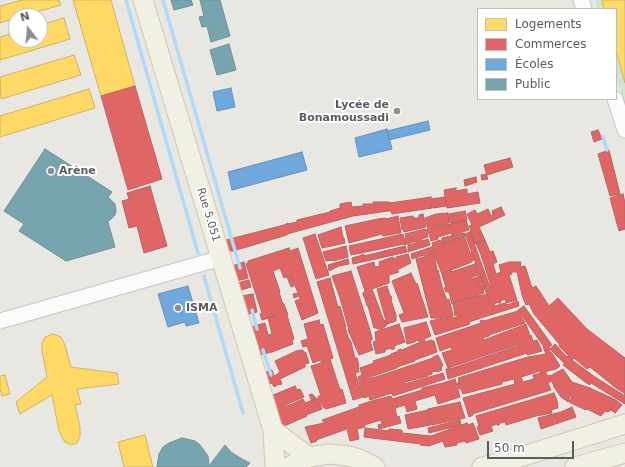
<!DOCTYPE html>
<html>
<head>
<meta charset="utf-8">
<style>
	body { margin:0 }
	#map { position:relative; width:625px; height:467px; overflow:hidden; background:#e8e7e2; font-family:"DejaVu Sans",sans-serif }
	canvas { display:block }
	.legend { position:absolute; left:477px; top:8px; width:140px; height:92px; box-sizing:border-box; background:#fff; border:1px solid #bcbebf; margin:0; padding:5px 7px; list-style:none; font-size:12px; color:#585c60 }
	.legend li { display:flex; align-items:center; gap:8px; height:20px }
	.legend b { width:20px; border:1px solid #bcbebf }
	.north { position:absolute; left:8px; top:8px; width:40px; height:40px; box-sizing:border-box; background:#fff; border:1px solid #bcbebf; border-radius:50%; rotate:344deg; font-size:11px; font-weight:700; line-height:16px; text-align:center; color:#585c60 }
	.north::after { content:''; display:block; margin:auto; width:14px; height:18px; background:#8a8d8e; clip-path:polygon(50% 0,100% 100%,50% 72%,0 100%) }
	.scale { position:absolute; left:487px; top:441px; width:87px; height:18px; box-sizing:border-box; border:2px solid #585c60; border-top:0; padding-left:5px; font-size:12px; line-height:14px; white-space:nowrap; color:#585c60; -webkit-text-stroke:3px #fff; paint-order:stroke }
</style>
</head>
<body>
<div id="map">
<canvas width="625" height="467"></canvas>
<ul class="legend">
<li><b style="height:11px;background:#ffd966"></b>Logements</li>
<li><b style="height:11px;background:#e06666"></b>Commerces</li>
<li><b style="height:11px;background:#6fa8dc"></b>Écoles</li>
<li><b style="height:11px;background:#76a5af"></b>Public</li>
</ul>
<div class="north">N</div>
<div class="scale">50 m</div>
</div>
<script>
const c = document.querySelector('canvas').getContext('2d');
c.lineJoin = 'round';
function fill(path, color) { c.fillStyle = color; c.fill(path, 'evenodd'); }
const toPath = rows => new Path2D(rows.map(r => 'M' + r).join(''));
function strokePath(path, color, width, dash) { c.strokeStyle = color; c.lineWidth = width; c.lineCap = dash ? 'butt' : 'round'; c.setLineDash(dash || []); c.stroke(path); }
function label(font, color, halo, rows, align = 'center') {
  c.font = font + ' "DejaVu Sans",sans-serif'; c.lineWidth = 4; c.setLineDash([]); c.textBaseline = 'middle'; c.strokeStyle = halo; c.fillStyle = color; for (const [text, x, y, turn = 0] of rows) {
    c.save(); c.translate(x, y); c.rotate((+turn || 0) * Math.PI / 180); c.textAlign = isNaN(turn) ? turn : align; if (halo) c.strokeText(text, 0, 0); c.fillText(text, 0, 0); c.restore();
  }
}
fill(toPath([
	[595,0,625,0,625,109,616,76,616,9,598,9]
]), '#cfe5cd');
const homes = toPath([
	[22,0,59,0,61,5,22,16,16,16,16,18,0,23,0,6,22,0],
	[73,0,111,0,135,86,101,96,73,0],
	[602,0,625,0,625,83,616,51,616,9,604,9,602,0],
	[64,18,70,39,0,60,0,37,16,32,16,40,40,40,40,25,64,18],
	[74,55,81,75,1,99,0,77,74,55],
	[89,89,95,108,0,137,0,116,89,89],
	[53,334,61,337,65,345,71,367,117,373,119,384,77,389,81,404,75,405,80,427,80,436,77,443,71,445,64,441,59,431,52,395,20,414,16,402,47,377,42,351,42,343,45,337,53,334],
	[5,375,10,394,2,396,0,389,0,376,5,375],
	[145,435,153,467,124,467,118,442,145,435]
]);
fill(homes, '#ffd966');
strokePath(homes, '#cdb464', 1);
const shops = toPath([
	[135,86,162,179,128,190,101,96,135,86],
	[598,130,602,139,594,142,591,132,598,130],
	[609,150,620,194,610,196,598,154,609,150],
	[510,158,513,167,487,175,484,165,510,158],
	[486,174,488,179,482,180,481,175,486,174],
	[476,177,477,182,465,186,464,180,476,177],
	[150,186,167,246,144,253,137,226,129,228,122,201,129,199,127,193,150,186],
	[456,188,456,191,467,189,467,194,478,192,480,203,447,208,444,190,456,188],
	[623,194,625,203,625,229,619,231,610,198,623,194],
	[431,197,431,199,445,197,446,206,433,208,431,204,432,208,392,214,391,211,388,211,353,216,287,234,287,235,233,251,229,251,226,240,284,225,288,223,288,224,297,222,297,220,330,212,330,211,340,208,340,204,351,202,352,207,363,206,363,204,373,204,373,202,390,202,390,203,431,197],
	[501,207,505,215,479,227,485,240,475,244,470,231,471,230,469,226,472,225,467,214,475,210,477,214,488,209,491,216,493,215,492,211,501,207],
	[465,211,467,220,450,223,449,214,465,211],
	[448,213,449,223,436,226,436,227,448,224,449,224,450,228,450,224,466,220,469,230,452,235,451,233,438,237,438,239,431,241,429,233,427,233,428,237,421,239,422,241,428,239,430,245,408,252,408,245,416,243,416,241,404,245,404,244,351,255,349,246,403,234,404,239,406,238,405,234,425,229,426,230,428,229,425,218,436,214,448,213],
	[423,214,426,227,404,232,403,229,402,230,400,218,413,216,414,220,414,218,419,218,419,215,423,214],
	[398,216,401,233,383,236,382,234,349,243,345,226,378,219,385,218,386,219,398,216],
	[341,227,343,237,342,237,344,238,345,243,322,248,318,235,341,227],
	[470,232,490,287,491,286,481,255,476,243,485,240,490,252,493,251,497,262,493,264,496,274,501,272,499,265,509,262,521,262,520,267,525,266,532,288,536,286,549,306,558,298,587,329,625,358,625,395,624,393,616,388,590,367,587,369,574,358,572,360,595,377,622,394,625,396,625,404,591,383,590,385,585,382,563,365,565,364,550,349,555,344,567,357,568,356,570,357,559,346,560,345,534,314,529,304,526,305,522,295,517,272,511,272,512,274,509,275,517,300,506,303,505,299,500,301,501,303,499,303,495,302,496,303,494,304,495,306,505,303,507,305,518,301,519,306,481,318,469,322,470,324,435,335,430,321,449,317,450,319,462,316,455,316,453,303,487,294,490,303,465,234,470,232],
	[464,233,465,237,443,243,443,244,465,238,470,253,472,253,474,260,472,260,472,262,451,270,452,271,450,272,449,270,448,272,442,274,436,259,432,243,440,240,441,242,442,241,442,238,464,233],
	[315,234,329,275,316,279,303,238,315,234],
	[346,246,348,257,333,261,333,260,326,261,323,252,346,246],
	[405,246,407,252,353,264,352,258,359,256,364,254,364,256,405,246],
	[432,247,434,252,428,255,433,253,434,254,437,270,438,270,443,290,447,300,449,299,453,315,453,317,441,320,441,318,431,318,416,259,425,257,424,255,412,259,411,254,432,247],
	[289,248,290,251,298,248,318,313,302,320,295,301,300,299,299,296,294,298,293,294,298,293,291,275,284,278,280,268,273,271,280,292,279,292,282,302,284,304,288,315,287,315,294,339,292,340,293,344,272,352,259,355,251,327,265,323,268,335,272,334,268,318,275,316,262,320,260,314,262,313,246,264,248,263,248,261,289,248],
	[408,254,411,263,397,270,399,272,389,275,389,283,372,289,384,321,386,320,387,325,382,329,377,329,377,328,374,328,368,306,367,306,365,299,370,298,369,294,369,297,365,299,363,295,363,293,365,291,357,267,374,262,375,267,380,266,379,262,393,257,394,260,394,259,396,258,396,257,408,254],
	[348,259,349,264,339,266,329,271,328,265,348,259],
	[244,262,248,278,237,281,232,266,244,262],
	[475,264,479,275,472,277,472,279,480,276,483,283,478,285,483,285,485,289,483,290,484,293,471,298,463,299,463,300,456,301,456,303,452,304,449,292,446,292,444,288,446,287,442,275,475,264],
	[351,271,368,324,372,337,372,340,370,341,373,350,359,355,348,330,349,330,340,298,332,276,351,271],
	[411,273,416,284,417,283,428,317,402,322,399,315,404,313,392,281,411,273],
	[291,276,294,286,291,287,287,277,291,276],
	[330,278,338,307,340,306,346,327,345,327,348,337,351,342,355,358,357,358,359,366,358,366,359,372,355,373,363,397,353,400,317,282,330,278],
	[249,280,251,287,238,291,237,283,249,280],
	[387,286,390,296,391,296,392,300,391,300,396,315,396,321,387,324,377,289,387,286],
	[253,294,257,312,245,315,241,296,253,294],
	[524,306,552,345,549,347,550,352,552,353,560,366,556,369,540,373,540,371,521,377,523,382,534,379,533,375,546,372,547,376,549,375,550,376,563,369,572,382,590,388,616,400,622,405,615,413,611,410,613,406,611,410,608,412,605,411,601,416,587,409,586,410,575,405,569,402,572,396,570,396,568,402,561,397,554,387,552,381,548,383,551,390,472,414,473,415,469,417,463,398,515,384,514,379,502,382,502,384,463,394,461,389,459,389,457,383,459,383,458,378,528,357,546,354,543,347,544,347,518,310,524,306],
	[518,311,525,323,489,335,489,336,483,338,484,340,526,324,530,336,531,335,533,341,537,340,542,351,527,355,527,353,448,379,446,369,453,368,520,345,519,344,448,368,442,353,452,350,451,347,440,351,436,338,481,323,480,321,483,320,484,321,518,311],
	[319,320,320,325,323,324,333,358,330,359,340,390,342,389,346,403,326,409,323,407,318,396,321,396,311,366,321,363,321,360,313,363,307,346,303,347,301,341,308,339,304,324,319,320],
	[426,322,431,336,424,339,425,342,432,340,432,341,434,341,437,352,415,360,415,361,397,367,397,368,364,379,364,380,379,376,433,358,433,357,438,355,443,365,441,368,442,370,437,372,436,371,432,372,432,374,428,375,428,376,405,382,405,384,443,373,445,379,393,396,392,393,370,400,369,396,364,398,358,377,362,375,360,368,374,363,373,361,391,355,391,354,399,351,398,350,401,349,402,350,418,343,420,344,418,340,415,341,415,342,407,344,404,328,426,322],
	[399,324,405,342,394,346,395,348,392,350,391,348,385,350,385,352,376,354,373,342,376,341,375,332,399,324],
	[302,350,306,353,309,363,305,364,305,367,280,379,282,384,280,385,279,384,274,387,272,383,266,385,261,374,272,370,274,376,278,374,278,373,280,372,275,361,296,351,302,350],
	[455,379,460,397,438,404,435,395,415,401,417,409,407,412,405,405,395,408,397,417,399,416,401,423,379,429,378,425,382,424,381,420,364,425,365,427,357,429,359,439,350,441,347,429,316,440,317,441,311,443,305,427,324,423,322,420,359,407,359,405,375,400,391,396,392,399,422,390,422,388,443,383,455,379],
	[295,386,297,390,300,389,304,397,290,403,284,406,285,407,303,399,305,403,318,398,322,409,306,415,307,416,282,427,278,416,279,415,271,396,295,386],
	[554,393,558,403,557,403,558,408,551,410,552,413,536,416,506,425,505,422,500,423,499,425,497,425,497,424,491,426,493,431,480,435,477,427,479,426,476,416,554,393],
	[312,394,316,398,312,401,309,395,312,394],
	[460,402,465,418,432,425,428,409,460,402],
	[572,407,576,417,541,429,538,418,561,412,572,407],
	[428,410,431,425,408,429,405,415,428,410],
	[460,420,461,425,429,433,428,428,460,420],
	[467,423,468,425,473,423,479,439,466,443,465,441,457,443,457,445,445,447,443,441,431,445,430,446,420,445,421,444,364,437,365,428,389,431,389,429,402,430,402,433,431,436,467,423]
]);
fill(shops, '#e06666');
strokePath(shops, '#b76364', 1);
const schools = toPath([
	[231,88,235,107,217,111,213,92,231,88],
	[428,121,430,130,389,140,387,131,428,121],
	[387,129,392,149,359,157,355,138,387,129],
	[302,152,307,170,232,190,228,172,302,152],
	[188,286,199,323,186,326,185,322,168,327,158,294,188,286]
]);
fill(schools, '#6fa8dc');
strokePath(schools, '#6891b7', 1);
const public = toPath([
	[171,0,191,0,193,5,174,10,171,0],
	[200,0,220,0,230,36,211,42,207,26,202,27,199,17,204,16,200,0],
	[229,44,236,70,217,75,210,50,229,44],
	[45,149,112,192,108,197,115,204,116,210,115,215,108,222,115,247,66,261,19,231,24,224,4,211,45,149],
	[182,438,195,441,200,445,208,456,209,466,225,445,231,452,242,459,250,463,246,467,157,467,159,454,163,447,169,443,182,438]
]);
fill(public, '#76a5af');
strokePath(public, '#6d8f97', 1);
strokePath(toPath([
	[126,0,198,253],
	[163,0,240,268],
	[603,137,607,150],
	[204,276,243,413],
	[252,310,257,329],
	[263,350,271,375]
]), '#b2d9f6', 3.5);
const minor = toPath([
	[581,0,584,9],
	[615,99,625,130],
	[0,321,221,258]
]);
const major = toPath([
	[143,0,273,430,275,467],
	[273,430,309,457],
	[288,467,309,457,329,454,349,456,359,459,375,467],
	[482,467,514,459,625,424],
	[575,467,625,453]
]);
strokePath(minor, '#c4c4c3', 17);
strokePath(major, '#d1c8af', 21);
strokePath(minor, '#fcfbfb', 15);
strokePath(major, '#f1f0e5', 19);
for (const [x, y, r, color] of [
	[397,111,4,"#8a8d8e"],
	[51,171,4,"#8a8d8e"],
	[178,308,4,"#8a8d8e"]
]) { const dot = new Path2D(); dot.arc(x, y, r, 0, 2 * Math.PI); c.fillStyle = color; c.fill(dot); strokePath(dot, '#fff', 1.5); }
label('bold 11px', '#585c60', '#fff', [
	["Lycée de",389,105,"right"],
	["Bonamoussadi",389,118,"right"],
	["Arène",59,171],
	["ISMA",186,308]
], 'left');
label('11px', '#585c60', '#fff', [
	["Rue 5.051",208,215,73]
]);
</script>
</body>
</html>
